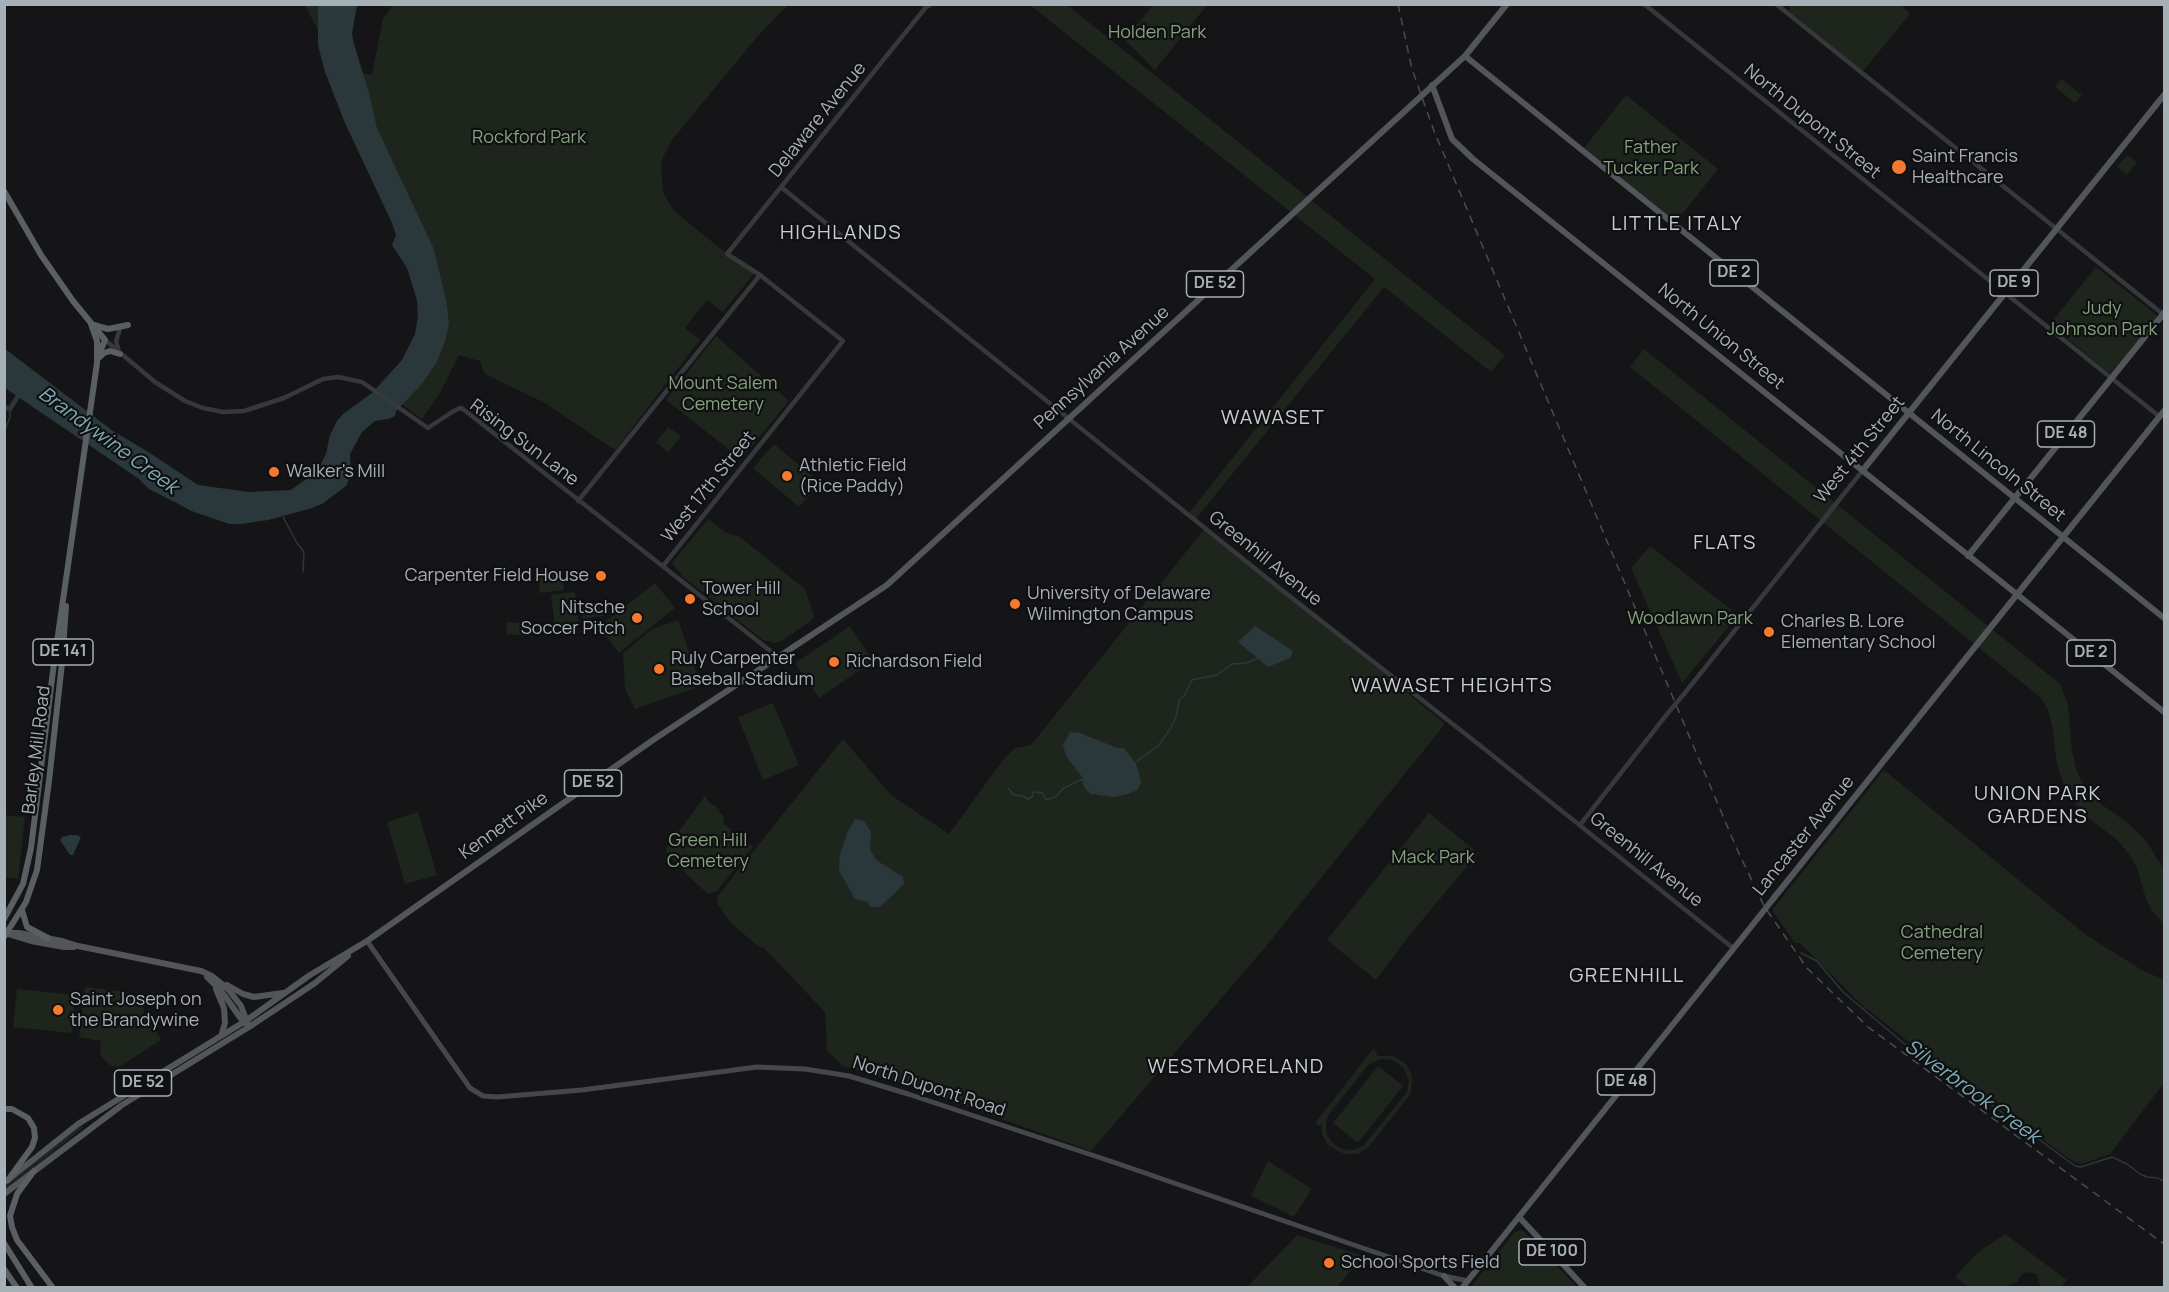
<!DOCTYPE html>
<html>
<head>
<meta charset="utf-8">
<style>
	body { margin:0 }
	#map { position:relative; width:2169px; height:1292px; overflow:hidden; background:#151517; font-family:Manrope,sans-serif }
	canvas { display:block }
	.frame { position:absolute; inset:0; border:6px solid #a6b0b7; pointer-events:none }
</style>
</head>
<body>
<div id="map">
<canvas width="2169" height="1292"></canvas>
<div class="frame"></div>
</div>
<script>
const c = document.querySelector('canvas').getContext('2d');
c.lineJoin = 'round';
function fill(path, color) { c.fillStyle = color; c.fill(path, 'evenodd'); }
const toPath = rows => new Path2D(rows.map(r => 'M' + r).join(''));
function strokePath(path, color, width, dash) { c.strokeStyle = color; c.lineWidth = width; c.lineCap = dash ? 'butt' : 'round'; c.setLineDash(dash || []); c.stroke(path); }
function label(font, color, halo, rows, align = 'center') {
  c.font = font + ' Manrope,sans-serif'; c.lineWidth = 4.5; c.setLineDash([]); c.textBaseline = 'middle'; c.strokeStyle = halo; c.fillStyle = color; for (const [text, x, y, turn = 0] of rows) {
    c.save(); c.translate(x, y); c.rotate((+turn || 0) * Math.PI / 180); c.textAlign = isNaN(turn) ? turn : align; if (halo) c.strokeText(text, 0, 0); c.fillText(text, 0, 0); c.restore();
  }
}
fill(toPath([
	[1791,4,1901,5,1910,14,1863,71,1789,11],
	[305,5,331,5,325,27,317,29],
	[393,5,788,5,756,38,672,140,663,157,661,169,663,192,674,211,727,254,755,272,723,312,707,300,685,328,700,340,615,450,545,403,485,374,480,361,459,355,440,393,422,419,402,404,422,384,437,362,445,342,446,300,434,249,377,128,362,73,372,75,383,19],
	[1030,5,1067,5,1505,355,1491,372,1384,287,1195,520,1188,514,1375,279],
	[1153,5,1207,5,1155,70,1125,40],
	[2061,79,2082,95,2075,103,2055,87],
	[1626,95,1718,169,1676,222,1584,148],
	[2127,155,2137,162,2127,175,2117,167],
	[2096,267,2158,316,2112,373,2108,372,2050,324],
	[716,336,789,401,741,459,666,400],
	[1644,349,2060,684,2068,704,2072,752,2077,772,2087,791,2101,804,2129,824,2144,838,2164,869,2164,924,2152,911,2146,899,2137,868,2129,854,2116,839,2082,813,2066,791,2057,765,2052,725,2048,710,2040,697,1630,367],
	[668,427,681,436,668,452,656,442],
	[774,444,820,483,799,507,753,468],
	[708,519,725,532,740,537,805,589,814,616,811,621,780,642,774,643,763,640,682,576,672,563],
	[1206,527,1445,724,1267,945,1091,1151,895,1081,843,1066,827,1051,825,1012,764,948,759,947,731,923,717,903,719,900,716,898,843,739,891,795,949,834,1003,760,1015,748,1031,745],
	[1650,546,1738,615,1682,683,1631,568],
	[562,569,564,590,540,593,538,571],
	[655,583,675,608,619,653,599,627],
	[575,592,579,623,555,626,551,595],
	[605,605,606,615,583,619,581,608],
	[678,620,699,680,695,688,635,709,625,689,623,653,652,629],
	[507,622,531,624,530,636,506,634],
	[850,626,873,661,819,698,795,663],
	[773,703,799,765,763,780,738,717],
	[1884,770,2086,935,2142,970,2164,980,2164,1083,2110,1154,2082,1164,2072,1161,1948,1069,1924,1054,1862,1005,1800,943,1795,943,1772,910],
	[705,796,709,802,720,810,718,812,723,815,724,824,753,847,717,891,708,894,687,875,665,850],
	[418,812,437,875,405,884,387,822],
	[1429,813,1478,853,1408,937,1376,980,1327,940],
	[5,815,25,817,18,879,5,877],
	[85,987,118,991,130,994,137,998,143,1007,144,1015,149,1009,151,1022,161,1040,119,1067,112,1066,106,1062,100,1055,101,1041,79,1037],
	[17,989,75,995,72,1033,13,1027],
	[1373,1049,1378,1053,1376,1056,1393,1056,1406,1064,1412,1076,1411,1093,1369,1147,1358,1154,1344,1154,1328,1145,1322,1134,1322,1124,1319,1126,1315,1123],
	[1380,1059,1393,1060,1404,1069,1409,1081,1407,1092,1364,1145,1354,1150,1341,1149,1333,1143,1327,1135,1326,1126,1327,1117,1368,1065],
	[1378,1066,1403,1086,1358,1143,1333,1123],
	[81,1125,83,1126,83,1128,5,1190,5,1186],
	[1268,1161,1312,1189,1294,1217,1251,1196],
	[1520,1230,1525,1232,1577,1287,1471,1287,1514,1233],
	[2005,1234,2067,1280,2061,1287,2041,1287,2036,1274,2028,1272,2022,1274,2017,1282,2004,1287,1969,1287,1955,1277,1976,1254],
	[1297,1235,1363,1256,1337,1287,1247,1287]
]), '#1e251d');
fill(toPath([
	[318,5,357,5,352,33,354,44,369,93,377,128,434,249,446,300,449,323,445,342,437,362,422,384,396,411,395,416,388,419,375,421,362,432,350,454,351,475,346,486,322,504,309,509,268,520,241,524,229,524,194,512,149,489,139,479,5,388,4,348,113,431,150,453,198,485,249,492,291,490,312,475,320,466,326,454,330,435,337,421,343,414,372,393,402,360,415,334,418,316,417,300,407,268,392,245,396,235,392,223,345,123,325,72,318,45],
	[1255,626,1290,649,1293,652,1290,658,1268,667,1238,642],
	[1070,732,1080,733,1117,748,1124,748,1136,764,1139,773,1141,783,1137,790,1128,794,1114,797,1091,794,1085,789,1083,784,1083,778,1066,756,1063,745],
	[855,819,864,821,871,832,870,849,876,860,903,877,904,884,880,907,870,907,868,902,855,899,839,870,840,854,848,831],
	[70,835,77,835,81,837,73,855,70,855,60,840,62,837]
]), '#2b383b');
strokePath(toPath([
	[4,433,10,417,10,409],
	[283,517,297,543,304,552,303,572],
	[1136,762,1158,746,1170,729,1176,717,1179,700,1184,696,1192,680,1217,675,1232,664,1246,663,1258,658],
	[1008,788,1014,795,1023,796,1028,799,1032,797,1033,792,1042,793,1046,800,1055,797,1064,788,1083,779],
	[1801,953,1817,961,1843,992,1907,1046,1950,1074,2075,1166,2081,1167,2112,1157,2127,1164,2140,1174,2147,1177,2158,1178,2164,1182]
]), '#2b383b', 1.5);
strokePath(toPath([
	[4,407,10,409,18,396]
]), '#2b383b', 4.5);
strokePath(toPath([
	[1644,4,2160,417],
	[1776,4,2164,315],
	[781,187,1278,587,1482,747,1733,948],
	[105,340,155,382,185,401,203,408,223,412,244,411,284,398,323,379,338,377,362,382,428,428,452,412,460,408,463,409,778,657],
	[119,352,116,341,120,329],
	[578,501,760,275],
	[663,566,843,341,760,275,727,254,926,7,931,4],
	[1684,694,1863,470],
	[1580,825,1668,713]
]), '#36383c', 4.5);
strokePath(toPath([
	[367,941,470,1088,483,1096,497,1097,582,1090,757,1067,805,1069,849,1076,908,1094,1113,1162,1444,1276,1468,1281]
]), '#44484c', 5);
strokePath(toPath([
	[1465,56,2164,618],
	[1432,85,1452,139,1473,159,2164,712],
	[1863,470,2164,95],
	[1968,556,2164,313],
	[1773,899,2164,411],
	[7,933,19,933,62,941,78,946,201,971,212,976,228,989,241,1006,248,1024],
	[8,934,31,941,64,947,74,947],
	[207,977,222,992,244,1023],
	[227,985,243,994,254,997,283,993],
	[216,989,224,1008,225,1023,222,1033],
	[4,1183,78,1124,247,1020,310,975,367,941,653,740,887,585,1465,56,1507,4],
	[4,1194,122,1105,249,1027,315,983,348,956],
	[1519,1217,1585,1288],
	[1444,1276,1455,1288],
	[1462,1288,1758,918]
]), '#52565b', 6);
strokePath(toPath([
	[4,191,41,255,73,301,105,340,99,354],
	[94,325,108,329,128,325],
	[100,357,104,353,110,351,120,354],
	[22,910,27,927,48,938],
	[4,919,23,884,31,848,54,663,97,363,97,341,91,324],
	[4,937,26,902,37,870,49,781,62,663,66,606],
	[4,1109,12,1109,28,1118,34,1128,35,1138,32,1147,8,1180],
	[34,1171,17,1194,10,1216,12,1227,17,1240,53,1288],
	[4,1243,32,1288],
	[4,1269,17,1288]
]), '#5a5f64', 6);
strokePath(toPath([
	[1398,4,1412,69,1434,131,1736,847,1764,906,1807,968,1868,1027,2164,1244]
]), '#494d51', 1.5, [8, 6]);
strokePath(toPath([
	[1668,713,1684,694]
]), '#36383c', 4.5);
strokePath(toPath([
	[1758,918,1773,899]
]), '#52565b', 6);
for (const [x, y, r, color] of [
	[1899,167,8,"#f57a2e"],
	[274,472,6,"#f57a2e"],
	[787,476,6,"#f57a2e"],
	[601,576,6,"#f57a2e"],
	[690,599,6,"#f57a2e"],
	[1015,604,6,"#f57a2e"],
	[637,618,6,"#f57a2e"],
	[1769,632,6,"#f57a2e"],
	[834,662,6,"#f57a2e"],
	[659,669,6,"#f57a2e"],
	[58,1010,6,"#f57a2e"],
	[1329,1263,6,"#f57a2e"]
]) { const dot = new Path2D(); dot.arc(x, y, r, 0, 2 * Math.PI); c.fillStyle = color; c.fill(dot); strokePath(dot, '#101012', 2); }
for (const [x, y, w] of [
	[1734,273,48],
	[2014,283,48],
	[1215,284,57],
	[2066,434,57],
	[63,652,60],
	[2091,653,48],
	[593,783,57],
	[1626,1082,57],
	[143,1083,57],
	[1552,1252,66]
]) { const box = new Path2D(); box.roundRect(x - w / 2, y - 13, w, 26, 4.5); c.fillStyle = '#101012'; c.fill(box); strokePath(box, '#a6b0b7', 1.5); }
label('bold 16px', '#a6b0b7', null, [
	["DE 2",1734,273],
	["DE 9",2014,283],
	["DE 52",1215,284],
	["DE 48",2066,434],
	["DE 141",63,652],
	["DE 2",2091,653],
	["DE 52",593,783],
	["DE 48",1626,1082],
	["DE 52",143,1083],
	["DE 100",1552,1252]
]);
label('18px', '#85a37d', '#101012', [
	["Holden Park",1157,33],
	["Rockford Park",529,138],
	["Father",1651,148],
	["Tucker Park",1651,169],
	["Judy",2102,309],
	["Johnson Park",2102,330],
	["Mount Salem",723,384],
	["Cemetery",723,405],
	["Woodlawn Park",1690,619],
	["Green Hill",708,841],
	["Cemetery",708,862],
	["Mack Park",1433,858],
	["Cathedral",1942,933],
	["Cemetery",1942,954]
]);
label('18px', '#a6b0b7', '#101012', [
	["Delaware Avenue",818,120,-51],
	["North Dupont Street",1812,122,39],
	["North Union Street",1721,337,39],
	["Pennsylvania Avenue",1102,368,-42],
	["Rising Sun Lane",524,443,37],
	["West 4th Street",1860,450,-51],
	["North Lincoln Street",1998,466,39],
	["West 17th Street",709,487,-51],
	["Greenhill Avenue",1265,559,39],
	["Barley Mill Road",37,750,-83],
	["Kennett Pike",504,826,-35],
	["Lancaster Avenue",1804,836,-51],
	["Greenhill Avenue",1646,860,39],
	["North Dupont Road",929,1087,18]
]);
label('18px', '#a6b0b7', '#101012', [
	["Saint Francis",1912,157],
	["Healthcare",1912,178],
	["Athletic Field",799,466],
	["(Rice Paddy)",799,487],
	["Walker's Mill",286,472],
	["Carpenter Field House",589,576,"right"],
	["Tower Hill",702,589],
	["School",702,610],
	["University of Delaware",1027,594],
	["Wilmington Campus",1027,615],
	["Nitsche",625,608,"right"],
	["Soccer Pitch",625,629,"right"],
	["Charles B. Lore",1781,622],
	["Elementary School",1781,643],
	["Ruly Carpenter",671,659],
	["Baseball Stadium",671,680],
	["Richardson Field",846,662],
	["Saint Joseph on",70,1000],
	["the Brandywine",70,1021],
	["School Sports Field",1341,1263]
], 'left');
c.letterSpacing = '1.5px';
label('20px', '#c7ced3', '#101012', [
	["LITTLE ITALY",1677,224],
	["HIGHLANDS",841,233],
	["WAWASET",1273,418],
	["FLATS",1725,543],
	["WAWASET HEIGHTS",1452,686],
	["UNION PARK",2038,794],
	["GARDENS",2038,817],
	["GREENHILL",1627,976],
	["WESTMORELAND",1236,1067]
]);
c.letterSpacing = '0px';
label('italic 20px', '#7ca9b3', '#101012', [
	["Brandywine Creek",108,441,36],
	["Silverbrook Creek",1972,1092,36]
]);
</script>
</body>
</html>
